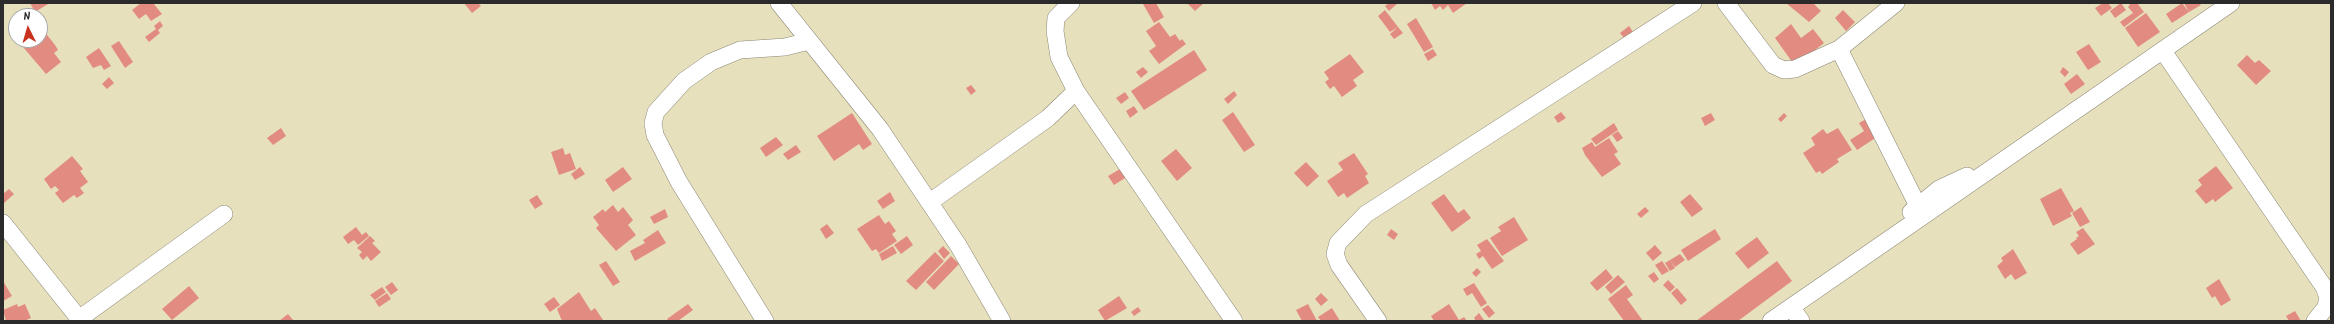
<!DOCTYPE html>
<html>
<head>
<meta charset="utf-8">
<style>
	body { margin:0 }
	#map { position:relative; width:2334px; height:324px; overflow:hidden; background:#e7e0bd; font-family:Kalam,sans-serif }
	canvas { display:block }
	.frame { position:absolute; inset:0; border:4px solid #2b2b2b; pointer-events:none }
	.north { position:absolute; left:8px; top:8px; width:40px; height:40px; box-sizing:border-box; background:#fff; border:1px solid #aaa; border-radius:50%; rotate:355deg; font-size:11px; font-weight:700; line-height:16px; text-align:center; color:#2b2b2b }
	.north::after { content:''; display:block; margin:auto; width:14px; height:18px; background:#c8321e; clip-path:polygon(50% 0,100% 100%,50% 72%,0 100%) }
</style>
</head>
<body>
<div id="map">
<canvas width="2334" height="324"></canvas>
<div class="frame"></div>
<div class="north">N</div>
</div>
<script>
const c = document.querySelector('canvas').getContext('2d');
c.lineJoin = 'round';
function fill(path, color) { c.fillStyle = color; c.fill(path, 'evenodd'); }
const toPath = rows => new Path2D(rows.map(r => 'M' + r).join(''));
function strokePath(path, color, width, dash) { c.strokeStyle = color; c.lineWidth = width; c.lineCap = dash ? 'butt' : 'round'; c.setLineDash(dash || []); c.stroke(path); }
fill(toPath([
	[30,3,47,3,48,4,35,12],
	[141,3,153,3,162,14,151,21,146,14,139,19,132,10],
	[464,3,478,3,481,6,472,13],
	[1145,3,1156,3,1164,17,1154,23,1143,4],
	[1187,3,1204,3,1195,11],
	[1389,3,1398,3,1389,11,1385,6],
	[1431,3,1467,3,1453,13,1448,5,1443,10,1440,6,1435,10],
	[1786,3,1813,3,1821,11,1809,22],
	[2103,3,2108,3,2112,8,2101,16,2095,8],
	[2121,3,2126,10,2115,18,2110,11],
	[2128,3,2137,3,2144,12,2124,27,2120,22,2133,13,2128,7,2130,5],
	[2182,3,2189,12,2172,23,2166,14],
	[2184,3,2199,3,2201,5,2189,12],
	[1385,10,1398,27,1390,32,1378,16],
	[1843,10,1855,22,1846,31,1835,18],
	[2146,13,2160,32,2138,47,2125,28],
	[1416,18,1433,47,1424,52,1407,24],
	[160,21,163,26,158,30,160,33,149,42,145,37,156,29,154,26],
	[1159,22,1170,37,1175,34,1180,41,1182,39,1186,44,1159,64,1149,51,1156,46,1146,31],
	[1791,24,1801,38,1813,29,1824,43,1795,66,1775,38],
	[1629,26,1633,32,1625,39,1620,33],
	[1398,27,1403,33,1394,39,1390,34],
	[44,31,55,45,58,50,54,53,61,62,46,74,23,47,32,40,40,40,40,34],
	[119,41,133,62,125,68,111,46],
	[2089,44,2101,62,2088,70,2076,52],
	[99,48,111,66,104,70,101,65,93,68,86,57],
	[1433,49,1437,55,1428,61,1424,54],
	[1194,50,1207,70,1144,110,1131,91],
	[1350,54,1364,72,1353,80,1357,86,1342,97,1334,86,1330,89,1325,82,1329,79,1324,72],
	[2247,55,2255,63,2259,60,2271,71,2256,85,2237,65],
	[1143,67,1148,72,1141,78,1136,72],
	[2063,67,2069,72,2065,77,2060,72],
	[2077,74,2085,84,2071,94,2064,84],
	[109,77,114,83,107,89,102,84],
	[971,85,976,91,971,95,966,88],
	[1234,91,1237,95,1228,104,1224,99],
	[1125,92,1129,98,1121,104,1116,98],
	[1134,106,1138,112,1130,118,1126,111],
	[1233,112,1255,145,1244,152,1222,120],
	[1561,112,1566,118,1558,123,1554,117],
	[852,113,872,144,863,150,859,144,834,161,817,136],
	[1711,113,1715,120,1705,126,1701,118],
	[1784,113,1787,116,1781,122,1778,119],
	[1868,118,1880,135,1857,150,1850,140,1864,131,1859,123],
	[1614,123,1618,130,1596,145,1591,139],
	[281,128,286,136,273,145,267,138],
	[1838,128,1852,150,1837,159,1839,162,1822,174,1820,171,1816,173,1803,153,1815,145,1811,138,1823,129,1827,134],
	[1618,131,1623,138,1617,142,1612,135],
	[776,137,783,145,766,157,760,148],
	[1609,138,1618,152,1614,154,1621,164,1602,177,1585,155,1582,148,1592,142,1595,147],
	[796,145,801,152,788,160,783,154],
	[563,148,565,155,570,153,576,169,559,175,551,152],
	[1176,149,1192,168,1177,181,1161,161],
	[1354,153,1368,174,1365,176,1369,183,1347,198,1344,193,1338,197,1327,181,1343,170,1338,163],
	[72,156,83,169,80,171,88,182,80,188,84,193,77,198,74,195,63,203,55,193,59,190,55,186,51,189,44,179],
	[1306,162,1319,176,1307,187,1294,173],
	[2216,166,2233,188,2215,202,2213,199,2206,204,2195,191,2202,185,2198,180],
	[580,167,585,174,575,180,571,174],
	[623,167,632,179,613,192,605,180],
	[1120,169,1125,178,1114,185,1108,176],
	[2061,188,2074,211,2070,213,2072,216,2053,226,2040,199],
	[9,189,14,194,3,204,3,194],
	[890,192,895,201,883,209,877,201],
	[1444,194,1458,213,1464,209,1471,218,1452,232,1431,203],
	[1690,194,1703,209,1692,217,1680,202],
	[537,195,543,204,535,209,529,200],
	[613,205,618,212,623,207,633,220,628,225,636,235,616,251,596,228,599,225,593,217,603,209,605,212],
	[1645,207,1649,211,1641,218,1637,214],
	[2081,207,2090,222,2080,227,2072,213],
	[665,209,668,217,654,224,650,217],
	[879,215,885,224,889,221,896,231,892,234,897,241,879,253,876,249,872,251,857,229],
	[1514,217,1528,240,1502,256,1490,238,1501,231,1498,227],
	[827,224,834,233,826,239,820,229],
	[356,227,362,235,366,232,369,236,358,245,354,240,348,244,343,237],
	[2083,228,2095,244,2078,255,2070,244,2077,239,2076,238,2079,236,2076,232],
	[1391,229,1398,234,1394,240,1387,235],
	[1715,229,1721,239,1688,261,1681,250],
	[658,230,666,243,635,261,630,251,645,243,643,240],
	[370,236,375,241,372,243,381,252,371,261,367,256,363,260,359,255,362,252,357,248],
	[907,236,913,245,901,254,894,245],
	[1757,237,1769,253,1748,269,1735,253],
	[1487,239,1504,261,1492,269,1483,256,1479,259,1476,254,1481,251,1477,245],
	[1655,245,1662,253,1653,261,1646,253],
	[893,246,897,253,882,261,879,254],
	[943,246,950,253,944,259,938,251],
	[2013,249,2027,273,2015,280,2011,274,2005,279,1997,266,2003,261,2001,258],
	[935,252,944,261,916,290,906,281],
	[1680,254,1685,260,1675,267,1670,260],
	[951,256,959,264,934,290,926,282],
	[1670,260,1675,268,1670,271,1665,263],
	[606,261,620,282,613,286,599,265],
	[1662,261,1669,271,1662,275,1655,265],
	[1777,261,1792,281,1738,321,1696,321],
	[1477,268,1481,272,1476,277,1472,273],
	[1606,269,1613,278,1597,291,1590,283],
	[1654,272,1659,279,1654,283,1648,276],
	[1618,275,1625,282,1611,294,1605,287],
	[2219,279,2231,300,2221,306,2215,296,2212,298,2206,288],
	[1668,280,1675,287,1670,292,1663,285],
	[3,281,12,296,3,301],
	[392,282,398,290,391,295,385,287],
	[1474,283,1487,303,1481,307,1472,293,1467,296,1463,289],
	[1626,285,1633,295,1627,299,1643,321,1624,321,1608,299],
	[189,286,199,298,172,320,162,309],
	[382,287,386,292,375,300,370,295],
	[1677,288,1687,300,1681,305,1671,293],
	[579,292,591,311,595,308,603,320,562,321,557,309],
	[387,293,391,299,379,307,375,301],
	[1321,293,1328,300,1321,306,1315,299],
	[1119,296,1127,308,1105,321,1098,310],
	[554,297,560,305,550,312,544,304],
	[17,304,18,307,25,304,31,318,24,321,6,321,3,310],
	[688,304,693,310,678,321,668,321,667,319],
	[1308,304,1317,321,1302,321,1296,310],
	[1449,304,1459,320,1464,317,1467,321,1434,321,1431,316],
	[1488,305,1495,313,1489,318,1482,309],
	[1138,307,1141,311,1134,316,1131,312],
	[1332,308,1340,321,1321,321,1318,317],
	[2295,311,2301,321,2289,321,2286,316],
	[1479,313,1484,320,1483,321,1476,321,1474,318],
	[288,314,294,321,279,321]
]), '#e28c81');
const minor = toPath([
	[779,3,880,129,958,245,1002,321],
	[1726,3,1773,65,1784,70,1795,69,1839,49,1896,3],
	[1839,49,1918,206],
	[2163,51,2324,287,2328,297,2326,307,2315,321],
	[1076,91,1234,321],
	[930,202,1048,118,1076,91,1059,57,1055,31,1056,18,1071,3],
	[1911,212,1939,189,1967,176],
	[3,223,81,321],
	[1791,307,1801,321],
	[79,319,224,214],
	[765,321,679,182,655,135,653,123,656,112,684,81,711,62,740,50,785,47,809,41],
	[1378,321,1339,265,1335,254,1338,243,1366,214,1693,3],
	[1771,321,2231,3]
]);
strokePath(minor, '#898674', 18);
strokePath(minor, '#fff', 17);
</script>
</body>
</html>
